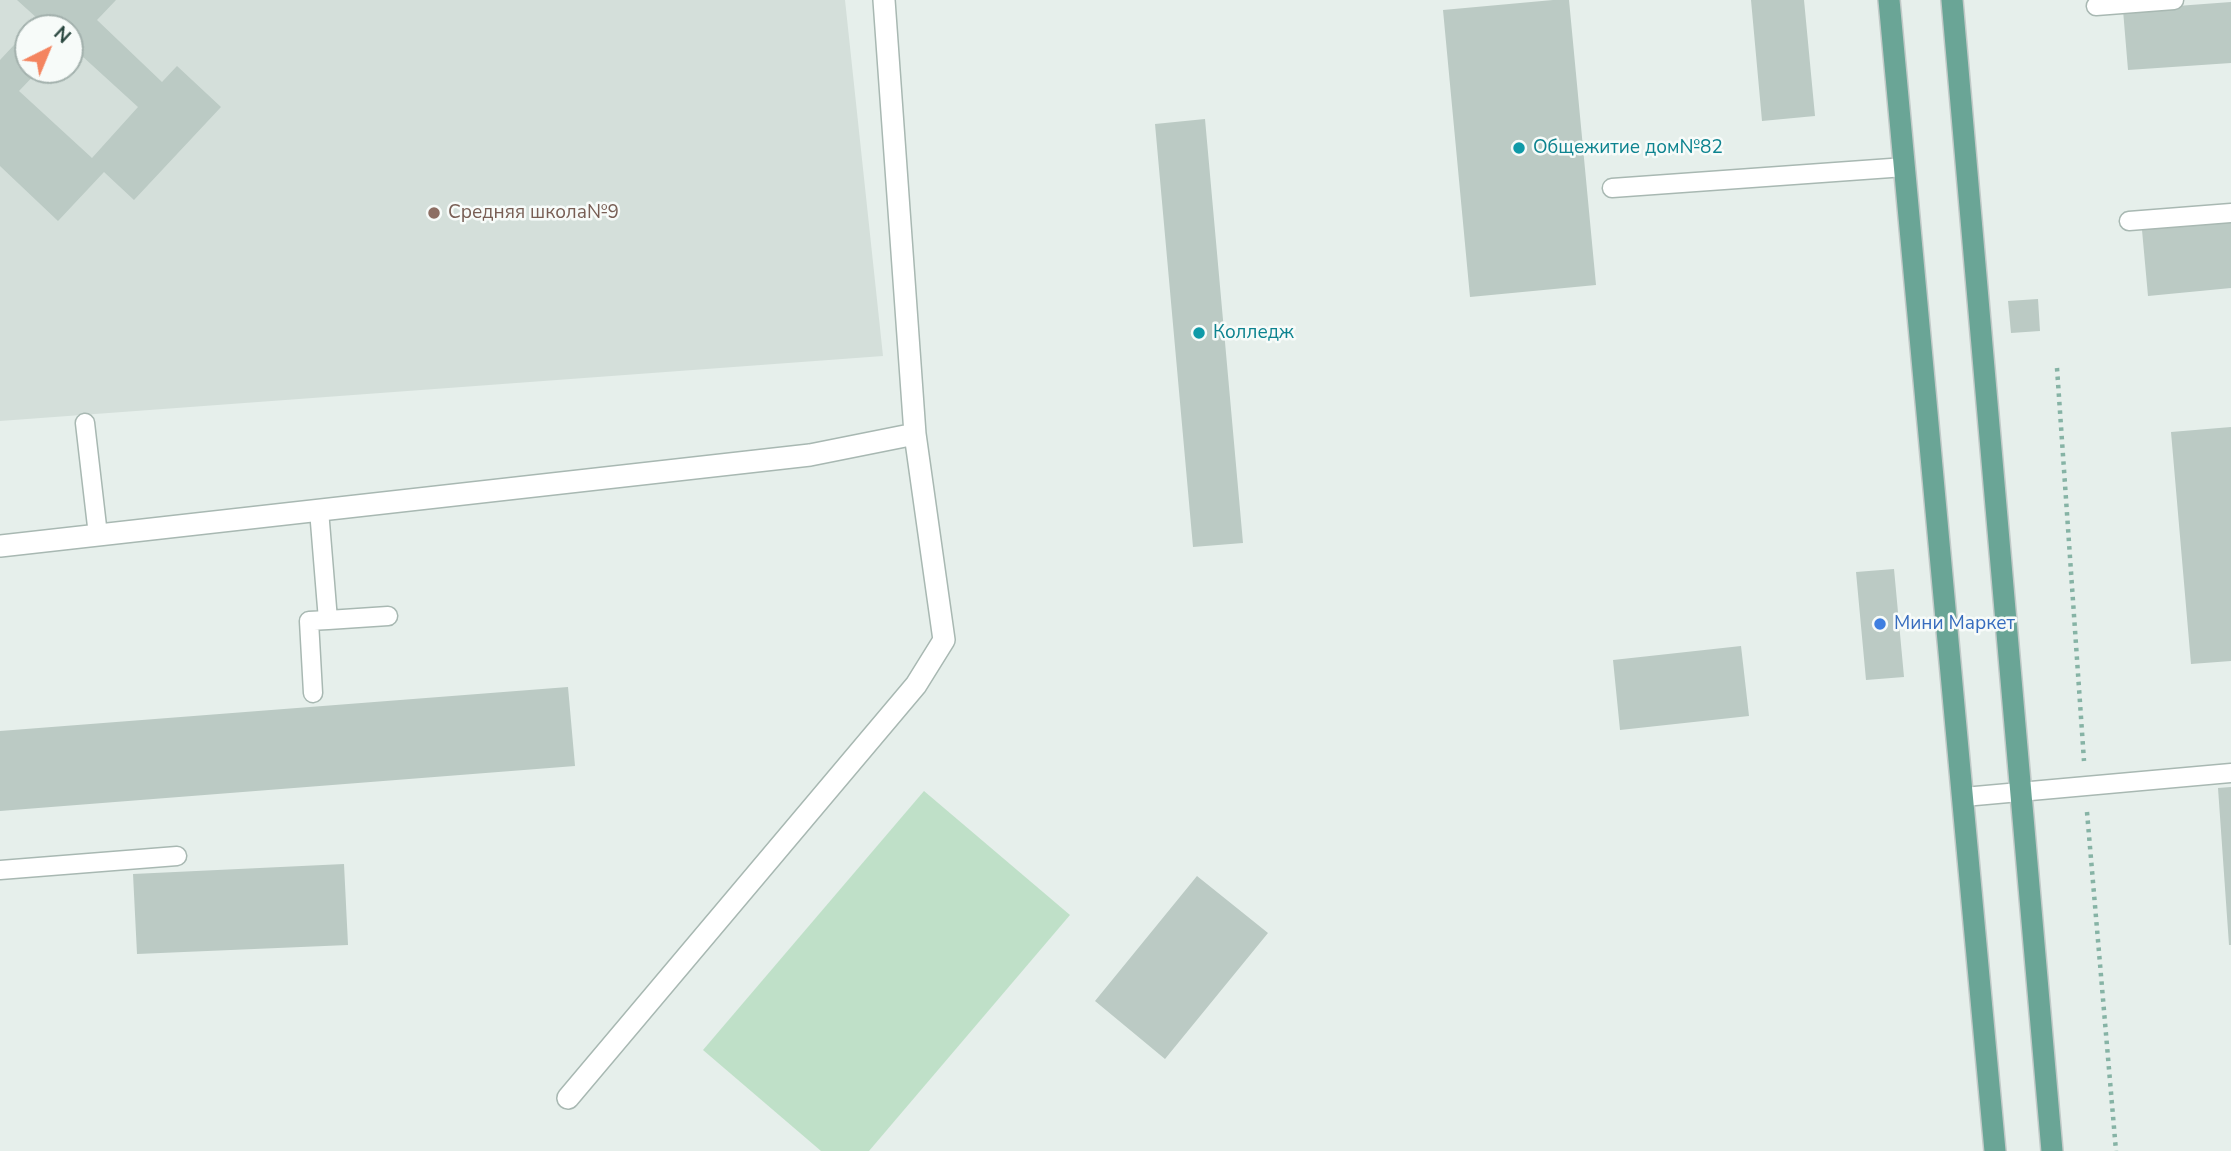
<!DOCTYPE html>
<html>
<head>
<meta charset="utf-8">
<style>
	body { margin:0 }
	#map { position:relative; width:2231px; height:1151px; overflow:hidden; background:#e6efeb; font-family:"Nunito Sans",sans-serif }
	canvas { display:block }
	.north { position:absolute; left:14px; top:14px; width:70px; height:70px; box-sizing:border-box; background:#f7fbf9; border:2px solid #a3b1ad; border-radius:50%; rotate:43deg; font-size:19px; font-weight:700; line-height:28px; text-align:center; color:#24423a }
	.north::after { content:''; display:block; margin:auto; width:24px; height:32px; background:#f4845f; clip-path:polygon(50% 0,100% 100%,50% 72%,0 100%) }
</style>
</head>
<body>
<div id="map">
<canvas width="2231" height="1151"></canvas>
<div class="north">N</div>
</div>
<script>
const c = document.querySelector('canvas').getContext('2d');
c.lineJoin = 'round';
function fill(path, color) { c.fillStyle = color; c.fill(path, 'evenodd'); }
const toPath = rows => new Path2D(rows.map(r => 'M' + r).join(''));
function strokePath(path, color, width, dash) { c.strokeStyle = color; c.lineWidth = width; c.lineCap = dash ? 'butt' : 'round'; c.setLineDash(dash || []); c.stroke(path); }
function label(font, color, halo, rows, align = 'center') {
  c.font = font + ' "Nunito Sans",sans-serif'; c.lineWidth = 5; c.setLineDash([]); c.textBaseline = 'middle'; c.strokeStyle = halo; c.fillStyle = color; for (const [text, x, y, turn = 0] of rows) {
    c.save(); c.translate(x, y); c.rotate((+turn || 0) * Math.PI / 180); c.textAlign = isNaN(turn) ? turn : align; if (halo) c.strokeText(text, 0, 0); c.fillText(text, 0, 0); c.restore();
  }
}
fill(toPath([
	[0,0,845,0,883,356,0,421],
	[28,28,70,28,70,70,28,70]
]), '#d4dfda');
fill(toPath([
	[924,791,1070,915,869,1151,821,1151,703,1050]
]), '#bfe0c8');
fill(toPath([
	[17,0,116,0,97,20,162,82,177,66,221,107,134,200,104,172,58,221,0,166,0,60,28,30,28,70,39,70,19,91,92,158,138,107,70,45,70,28,30,28,38,19],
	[1553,0,1569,0,1596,285,1470,297,1443,10],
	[1751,0,1804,0,1815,116,1762,121],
	[2231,2,2231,63,2128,70,2123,10],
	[1205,119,1243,543,1193,547,1155,124],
	[2231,221,2231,288,2148,296,2142,230],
	[2038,299,2040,331,2011,333,2008,301],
	[2231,427,2231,661,2191,664,2171,432],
	[1894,569,1904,677,1866,680,1856,572],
	[1741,646,1749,716,1620,730,1613,660],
	[568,687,575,766,0,811,0,731],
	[2231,787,2231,945,2229,945,2218,788],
	[344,864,348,945,137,954,133,874],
	[1197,876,1268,933,1165,1059,1095,1001]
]), '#bbcac4');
const service = toPath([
	[2096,6,2174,0],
	[1612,188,1905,167],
	[2129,221,2231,213],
	[85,423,98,535],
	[319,510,328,620,388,616],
	[313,693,309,621,328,620],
	[1964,797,2231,773],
	[0,870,177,856]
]);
const minor = toPath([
	[0,546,810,455,915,434],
	[568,1098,916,685,944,640,915,434,884,0]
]);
const primary = toPath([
	[1889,0,1995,1151],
	[1952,0,2052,1151]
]);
strokePath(service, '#a8b8b2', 21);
strokePath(minor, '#a8b8b2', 24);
strokePath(primary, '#c2cac8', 24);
strokePath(toPath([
	[2057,368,2084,761],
	[2087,812,2116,1151]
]), '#86b3a5', 4.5, [3.5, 5]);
strokePath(service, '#fff', 18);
strokePath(minor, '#fff', 21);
strokePath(primary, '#6aa596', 21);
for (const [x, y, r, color] of [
	[1519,148,7,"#0f9aa8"],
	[434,213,7,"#8d6e63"],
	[1199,333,7,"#0f9aa8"],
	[1880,624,7,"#3f7fe0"]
]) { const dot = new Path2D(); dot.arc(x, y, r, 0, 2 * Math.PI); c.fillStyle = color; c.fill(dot); strokePath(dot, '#f7fbf9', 2.5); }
label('19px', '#0d838f', '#f7fbf9', [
	["Общежитие дом№82",1533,148],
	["Колледж",1213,333]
], 'left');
label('19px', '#785e54', '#f7fbf9', [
	["Средняя школа№9",448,213]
], 'left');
label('19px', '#366cbe', '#f7fbf9', [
	["Мини Маркет",1894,624]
], 'left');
</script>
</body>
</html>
